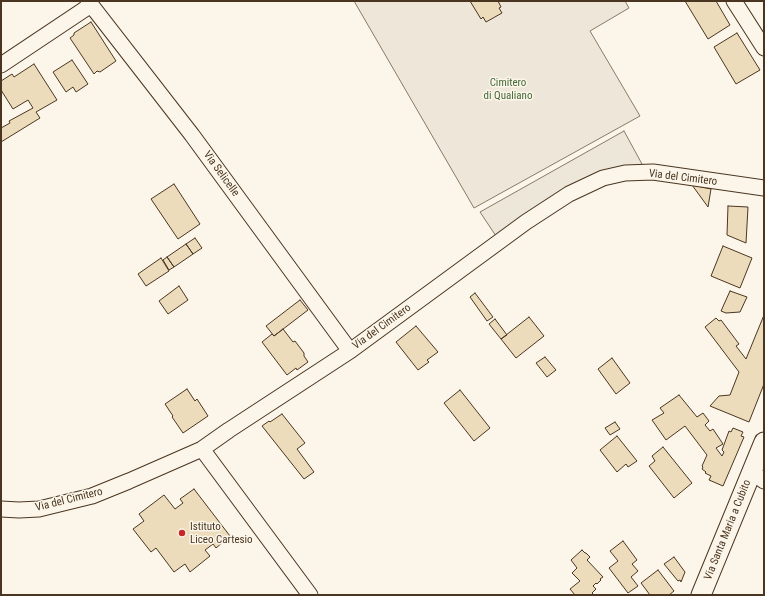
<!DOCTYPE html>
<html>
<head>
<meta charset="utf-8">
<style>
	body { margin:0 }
	#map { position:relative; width:765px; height:596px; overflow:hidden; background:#fbf6e9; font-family:"Roboto Condensed",sans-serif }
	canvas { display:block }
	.frame { position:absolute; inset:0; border:2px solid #4a3520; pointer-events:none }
</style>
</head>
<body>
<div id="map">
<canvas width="765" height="596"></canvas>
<div class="frame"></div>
</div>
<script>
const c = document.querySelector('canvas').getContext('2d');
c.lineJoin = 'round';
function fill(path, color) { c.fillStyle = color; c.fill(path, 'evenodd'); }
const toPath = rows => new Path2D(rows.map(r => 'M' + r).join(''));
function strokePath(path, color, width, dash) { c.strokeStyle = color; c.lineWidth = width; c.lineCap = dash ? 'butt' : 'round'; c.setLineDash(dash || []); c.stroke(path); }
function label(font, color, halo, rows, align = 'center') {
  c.font = font + ' "Roboto Condensed",sans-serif'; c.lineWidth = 3; c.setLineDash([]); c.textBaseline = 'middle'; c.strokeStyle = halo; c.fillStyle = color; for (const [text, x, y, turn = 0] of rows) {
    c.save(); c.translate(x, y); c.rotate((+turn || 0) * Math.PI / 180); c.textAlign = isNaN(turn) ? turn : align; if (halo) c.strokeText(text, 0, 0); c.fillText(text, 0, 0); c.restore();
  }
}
const green = toPath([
	[354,1,625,1,629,8,590,31,640,116,474,208,354,1]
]);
fill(green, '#ede6d9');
strokePath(green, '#887966', 1);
const parking = toPath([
	[624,131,642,164,617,170,496,236,480,212,624,131]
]);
fill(parking, '#ede7d9');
strokePath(parking, '#887966', 1);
const building = toPath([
	[470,1,498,1,501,7,499,8,502,13,486,22,483,17,481,19,470,1],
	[685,1,716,1,730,25,708,39,685,1],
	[91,22,116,61,100,72,97,71,94,74,70,38,74,35,74,33,91,22],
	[737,33,760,70,736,84,714,47,737,33],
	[72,60,88,84,76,92,73,87,66,92,53,72,72,60],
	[34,64,57,100,36,112,40,118,1,142,1,128,10,123,9,121,33,108,28,100,13,109,1,90,1,81,12,74,14,77,34,64],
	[174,184,200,224,178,239,151,199,174,184],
	[692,185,711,189,708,207,692,185],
	[728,206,748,207,746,243,727,235,728,206],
	[195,238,202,248,193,254,186,244,195,238],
	[186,244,193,254,174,267,167,257,186,244],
	[723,246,752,258,740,288,711,276,723,246],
	[167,257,174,267,169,270,163,260,167,257],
	[161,258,169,271,146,286,138,274,161,258],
	[179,286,188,300,168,314,159,301,179,286],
	[730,291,747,297,740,312,726,313,721,311,730,291],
	[475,293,493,317,487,321,470,297,475,293],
	[300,300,308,310,274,336,266,326,300,300],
	[764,315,764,384,749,422,710,406,719,396,730,395,739,372,705,327,716,318,719,321,721,320,739,344,736,346,746,359,764,315],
	[529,317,544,336,516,358,501,339,529,317],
	[495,319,507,335,501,339,489,324,495,319],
	[416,326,438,352,427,360,429,362,418,370,396,342,416,326],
	[283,329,293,342,295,341,304,353,304,356,308,362,297,370,296,368,287,375,262,342,272,334,274,336,283,329],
	[545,357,556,370,547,377,536,363,545,357],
	[612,358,630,383,616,394,598,369,612,358],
	[187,389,195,401,197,399,208,416,183,433,172,417,173,416,165,404,187,389],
	[460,390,490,428,474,441,444,403,460,390],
	[679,395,697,417,703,413,709,421,705,425,710,431,713,429,723,444,716,448,722,456,724,452,722,450,729,431,731,432,733,428,743,432,741,436,744,437,723,486,709,480,711,476,705,473,706,472,702,469,703,467,702,466,707,455,685,426,666,440,652,420,664,413,660,408,679,395],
	[282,414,305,443,297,449,314,472,304,479,262,426,269,421,270,422,282,414],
	[615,422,620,429,610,435,605,428,615,422],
	[617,436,637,461,628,467,626,464,617,472,600,450,617,436],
	[663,447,692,483,674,498,649,466,655,461,652,456,663,447],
	[194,489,230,536,216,548,213,544,205,550,210,556,190,572,185,564,174,572,156,548,151,552,133,529,144,521,139,514,164,495,175,509,183,503,180,499,194,489],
	[623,541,637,560,632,564,638,571,631,577,638,586,628,593,609,568,618,561,610,551,623,541],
	[582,550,585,553,586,553,590,557,587,560,603,577,600,579,601,580,597,584,596,583,593,586,596,589,592,593,594,595,575,595,570,589,580,581,572,573,577,568,571,560,582,550],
	[674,557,685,572,681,582,680,580,678,581,664,564,674,557],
	[658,570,674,591,669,595,650,595,641,583,658,570]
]);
fill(building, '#ecdcbc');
strokePath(building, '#4a3520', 1);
const minor = toPath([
	[88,1,192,135,350,351],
	[734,1,764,48],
	[1,65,91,5],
	[202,449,310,595],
	[752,472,764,481],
	[1,509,19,510,39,509,92,496,129,481,202,449,229,430,350,351,526,222,569,194,603,178,625,173,653,172,764,188]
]);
const major = toPath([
	[701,595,764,442]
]);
strokePath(minor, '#4a3520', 17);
strokePath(major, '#4a3520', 21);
strokePath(minor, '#fbf6e9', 15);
strokePath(major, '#fbf6e9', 19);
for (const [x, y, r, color] of [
	[182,533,4,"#c62828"]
]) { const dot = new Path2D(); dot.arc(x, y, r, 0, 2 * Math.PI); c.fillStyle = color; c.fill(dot); strokePath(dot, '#fbf6e9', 1.5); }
label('11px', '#436837', '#fbf6e9', [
	["Cimitero",508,83],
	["di Qualiano",508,96]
]);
label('11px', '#4a3520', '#fbf6e9', [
	["Via Selicelle",221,174,54],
	["Via del Cimitero",683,178,7],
	["Via del Cimitero",382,327,-36],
	["Via del Cimitero",69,500,-14],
	["Via Santa Maria a Cubito",728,530,-68]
]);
label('11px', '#4a3520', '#fbf6e9', [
	["Istituto",190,527],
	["Liceo Cartesio",190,540]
], 'left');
</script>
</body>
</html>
